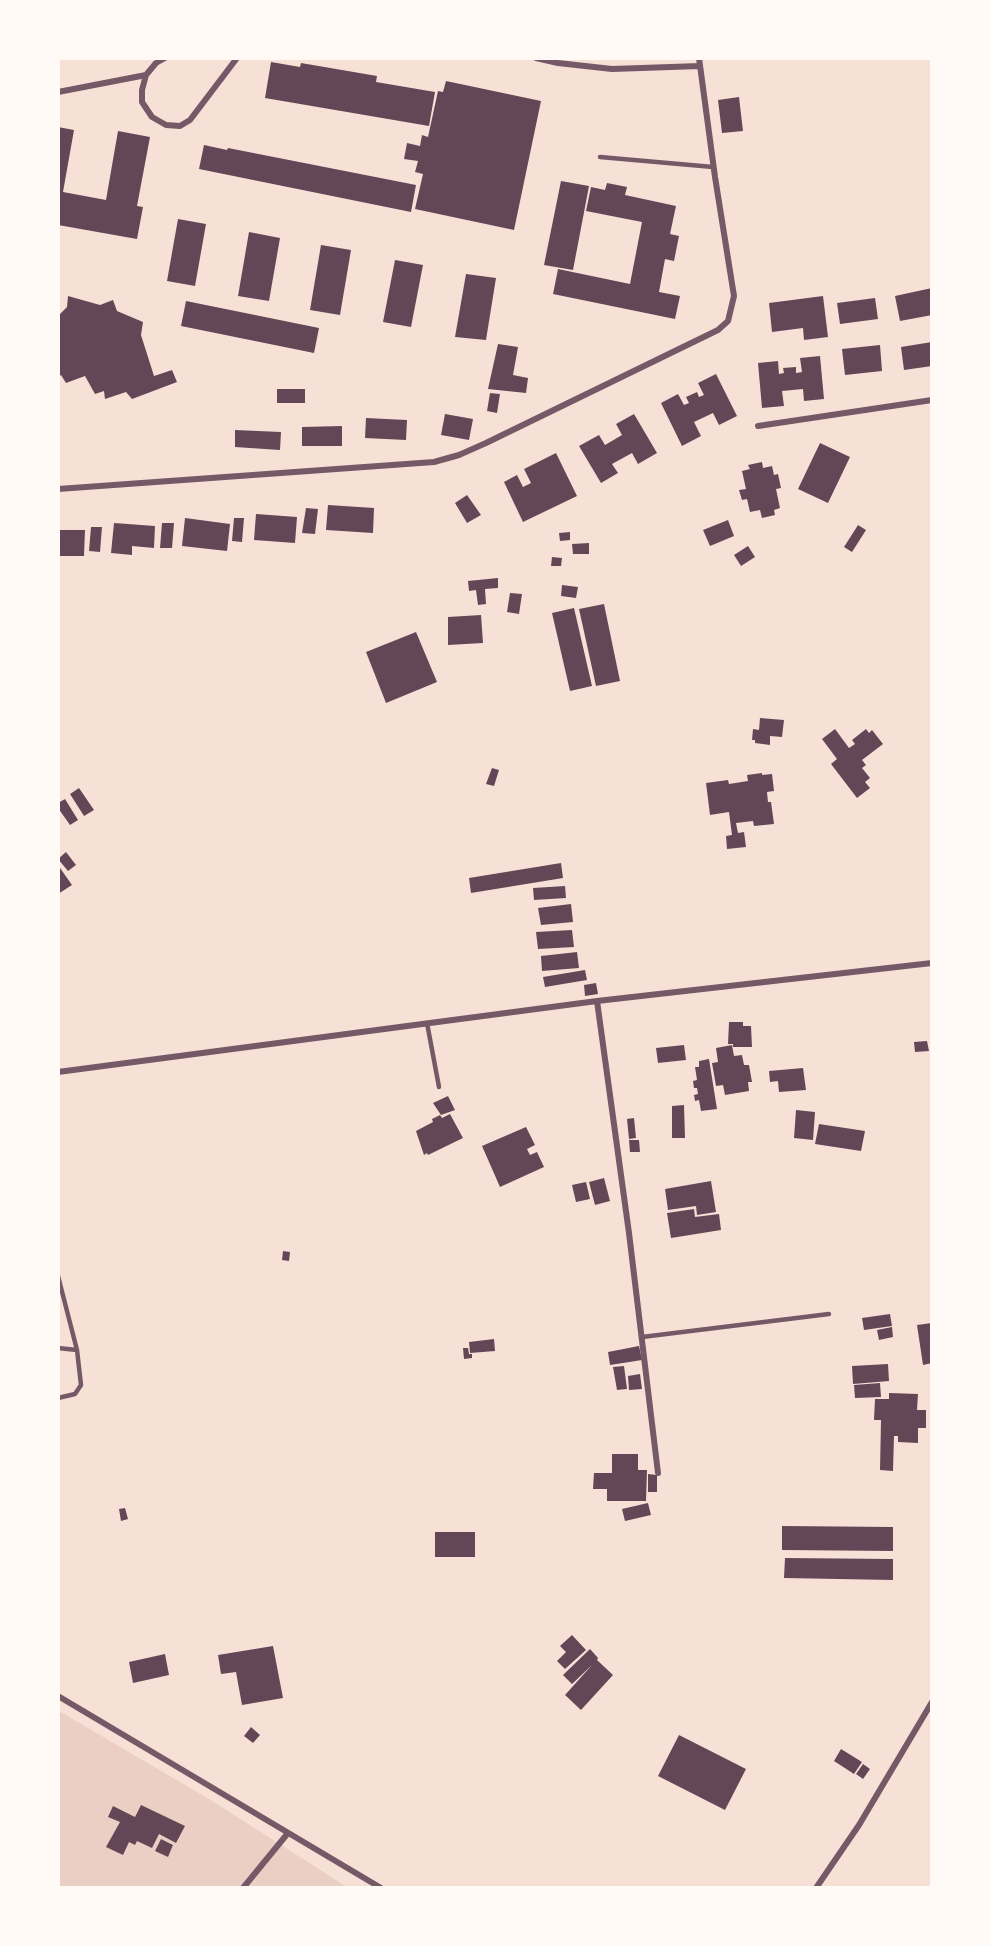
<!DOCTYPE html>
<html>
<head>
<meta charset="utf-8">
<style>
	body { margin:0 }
	#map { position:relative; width:990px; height:1946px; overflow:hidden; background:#f7e1d7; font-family:Helvetica,sans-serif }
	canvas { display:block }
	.frame { position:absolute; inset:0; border:60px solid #fffaf5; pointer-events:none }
</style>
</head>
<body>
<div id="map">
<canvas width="990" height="1946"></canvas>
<div class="frame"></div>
</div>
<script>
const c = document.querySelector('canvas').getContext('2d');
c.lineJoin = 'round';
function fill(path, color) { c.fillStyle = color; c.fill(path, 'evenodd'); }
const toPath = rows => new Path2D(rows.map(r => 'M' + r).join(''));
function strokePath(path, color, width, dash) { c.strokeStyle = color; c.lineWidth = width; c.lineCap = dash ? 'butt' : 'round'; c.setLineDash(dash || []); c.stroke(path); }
fill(toPath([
	[59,1711,209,1799,347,1887,59,1888]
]), '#ebcfc5');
fill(toPath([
	[271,62,300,67,301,63,377,76,376,82,435,92,429,126,265,98],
	[446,81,541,101,514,230,415,209,423,174,415,172,418,161,404,159,407,143,420,146,422,135,428,137,438,91,443,92],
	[739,97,743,131,722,133,718,100],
	[58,127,74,130,63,192,106,200,118,131,150,137,137,206,143,207,137,239,58,225],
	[204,145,227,150,228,148,416,185,411,212,199,169],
	[561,181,589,186,573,270,544,265],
	[607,183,627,187,625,195,676,206,670,234,679,236,674,261,665,259,659,292,680,296,675,319,553,294,558,269,630,284,642,222,586,211,591,187,605,190],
	[178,219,206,224,195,286,167,281],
	[249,232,280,238,269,301,238,296],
	[321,245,351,250,340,315,310,310],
	[395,260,423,265,411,327,383,322],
	[466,274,496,278,486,340,455,337],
	[932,288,932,315,900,321,895,296],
	[68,296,100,305,113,300,117,311,143,322,141,335,154,376,172,370,177,382,132,399,126,392,105,399,104,391,95,394,85,376,66,383,61,375,58,377,58,316,67,307],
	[823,296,828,337,804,340,803,328,772,332,769,303],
	[875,298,878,319,840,324,837,303],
	[186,301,319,328,314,353,181,326],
	[932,342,932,366,904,370,901,347],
	[498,344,518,347,513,375,528,378,526,393,488,389],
	[880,345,882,371,845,375,842,349],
	[820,356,824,399,804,401,803,389,782,391,784,406,762,408,758,363,778,361,779,374,784,373,783,368,796,367,796,373,802,372,800,358],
	[716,374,737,416,719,425,713,413,694,422,701,436,682,446,661,403,678,394,684,405,689,403,686,397,697,392,699,397,704,395,698,383],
	[277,389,305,389,305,403,277,403],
	[490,393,500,394,497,413,487,411],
	[445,414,473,419,469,440,441,435],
	[634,414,657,453,638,464,632,453,612,464,618,473,601,483,579,446,599,435,605,445,622,435,616,424],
	[366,418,407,420,406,440,365,438],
	[342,426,342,446,302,446,302,427],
	[235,430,281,432,280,450,235,447],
	[820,443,850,457,828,503,798,489],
	[556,453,577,496,523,522,504,482,517,475,523,487,531,483,524,469],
	[762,462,763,468,772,466,774,475,778,474,781,488,776,489,780,508,774,510,775,515,762,518,760,510,750,512,747,499,742,500,739,490,746,489,742,471,750,469,748,465],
	[467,495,481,515,467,523,455,503],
	[328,505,374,508,373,533,326,530],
	[306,508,318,509,315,534,302,533],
	[256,514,297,517,295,543,254,540],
	[185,518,230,524,227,551,182,546],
	[234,518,244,518,242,542,232,541],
	[728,520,734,536,710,546,703,530],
	[114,523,155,526,154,548,132,546,132,555,111,553],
	[162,523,174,523,172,548,160,548],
	[858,525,866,530,852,552,844,547],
	[91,527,102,527,100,552,89,551],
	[58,530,85,530,84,556,58,556],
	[570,532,570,540,560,541,559,533],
	[589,543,589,554,573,554,572,544],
	[748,546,755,557,741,566,734,555],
	[552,557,562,558,561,566,551,566],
	[498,578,498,588,485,589,486,604,478,605,476,590,469,591,468,581],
	[562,585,578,587,576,598,561,596],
	[510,593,522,594,519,614,507,612],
	[604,604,620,681,596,686,579,609],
	[574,608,592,686,570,691,552,613],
	[481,615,483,643,448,645,448,617],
	[416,632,437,682,386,703,366,652],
	[760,718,784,720,782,737,770,736,770,745,755,743,755,740,752,740,753,729,759,730],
	[835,729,849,748,855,744,852,740,866,729,869,733,872,730,883,744,862,760,866,765,862,768,870,778,865,782,870,788,857,798,831,764,837,759,822,739],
	[492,768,499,770,494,786,486,784],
	[762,773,762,775,772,774,774,791,767,792,768,802,771,802,774,824,754,826,753,821,736,823,738,833,744,832,746,847,727,849,726,836,732,835,729,812,710,815,706,783,728,780,729,784,748,781,747,775],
	[79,788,94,810,84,816,70,794],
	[65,799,78,820,70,825,58,808,58,803],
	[66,852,76,865,68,871,58,859],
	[561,863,563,878,471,893,469,878],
	[58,865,72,885,58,894],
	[565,886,566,898,534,900,533,888],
	[571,904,573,922,541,925,538,908],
	[572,930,574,947,538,949,536,932],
	[577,952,579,968,542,971,541,956],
	[585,970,587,980,545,987,543,977],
	[596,983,598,994,585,996,584,985],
	[729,1022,743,1022,743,1026,751,1026,752,1047,733,1047,733,1044,728,1044],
	[927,1041,929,1051,915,1052,914,1042],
	[684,1045,686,1060,658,1063,656,1048],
	[732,1045,734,1056,742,1055,744,1065,749,1065,752,1082,748,1082,749,1091,725,1095,723,1085,716,1086,712,1063,718,1062,716,1048],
	[709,1059,717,1109,701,1111,699,1100,695,1101,694,1095,698,1094,697,1088,694,1088,693,1081,697,1080,695,1067,699,1067,699,1061],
	[803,1068,806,1090,779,1092,778,1081,770,1082,769,1071],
	[448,1096,455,1110,441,1115,433,1103],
	[684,1105,685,1138,672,1138,672,1106],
	[796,1110,815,1112,813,1140,794,1138],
	[450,1114,463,1138,428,1155,427,1153,424,1155,416,1131,433,1122,432,1119,440,1115,442,1118],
	[634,1118,636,1138,629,1139,627,1119],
	[819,1124,865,1131,861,1151,815,1144],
	[526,1127,535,1145,527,1149,530,1155,537,1152,544,1167,500,1187,482,1146],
	[629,1140,639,1140,640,1152,630,1152],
	[604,1178,610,1201,595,1205,589,1182],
	[711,1181,716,1212,697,1215,696,1206,668,1210,665,1189],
	[586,1182,590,1199,576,1202,572,1185],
	[694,1209,695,1217,719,1214,721,1230,671,1238,667,1213],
	[283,1251,290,1252,289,1261,282,1260],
	[890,1314,892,1326,864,1330,862,1318],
	[932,1323,932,1363,923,1365,917,1325],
	[892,1327,893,1337,879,1340,877,1330],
	[494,1339,495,1351,470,1353,469,1342],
	[639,1346,642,1360,610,1365,608,1352],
	[463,1348,468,1348,469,1354,472,1354,472,1358,464,1359],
	[888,1364,889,1381,853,1384,852,1366],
	[624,1366,627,1389,617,1390,613,1367],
	[640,1374,642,1389,629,1390,628,1376],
	[880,1383,881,1397,855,1398,854,1385],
	[889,1393,918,1394,917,1410,926,1410,926,1428,918,1428,918,1443,898,1442,898,1436,894,1436,893,1471,880,1470,881,1420,874,1420,875,1399,889,1399],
	[612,1454,638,1454,638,1470,647,1470,646,1501,607,1501,607,1489,593,1489,594,1473,612,1473],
	[648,1474,657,1475,657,1492,648,1492],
	[648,1503,651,1515,625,1521,622,1509],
	[125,1508,128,1519,121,1521,119,1509],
	[782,1526,893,1527,893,1551,782,1550],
	[435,1532,475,1532,475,1557,435,1557],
	[785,1558,893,1559,893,1580,784,1578],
	[572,1635,586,1650,565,1669,557,1661,566,1652,560,1646],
	[273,1646,283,1698,242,1705,236,1672,221,1674,218,1655],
	[590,1649,598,1658,597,1660,613,1675,581,1710,565,1695,592,1665,572,1684,563,1675],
	[165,1654,169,1675,133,1683,129,1662],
	[251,1727,260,1735,253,1743,244,1736],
	[679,1735,746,1769,725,1810,658,1776],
	[841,1749,862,1762,854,1774,834,1761],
	[863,1764,870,1769,863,1779,856,1774],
	[141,1805,185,1826,176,1843,159,1834,152,1848,137,1841,135,1845,129,1842,123,1855,106,1847,120,1822,108,1817,113,1806,135,1817],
	[161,1839,173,1845,168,1857,155,1851]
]), '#644757');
strokePath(toPath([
	[600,157,713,167],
	[427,1023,439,1087],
	[58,1276,77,1350],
	[642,1337,829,1314],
	[58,1348,77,1350,81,1385,75,1394,58,1398]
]), '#755966', 4.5);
strokePath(toPath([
	[165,58,156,63,146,75,142,90,142,102,152,117,166,125,180,126,190,120,237,58],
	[536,58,558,63,612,69,700,66],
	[58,92,146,75],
	[758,426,932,400],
	[58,489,434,462,459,455,486,443,718,330,728,321,734,296,715,177,699,58],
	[597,1001,629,1233,658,1473],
	[58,1072,597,1001,932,963],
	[58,1696,381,1888],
	[243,1888,288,1833],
	[816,1888,859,1825,932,1702]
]), '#755966', 6);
</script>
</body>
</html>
